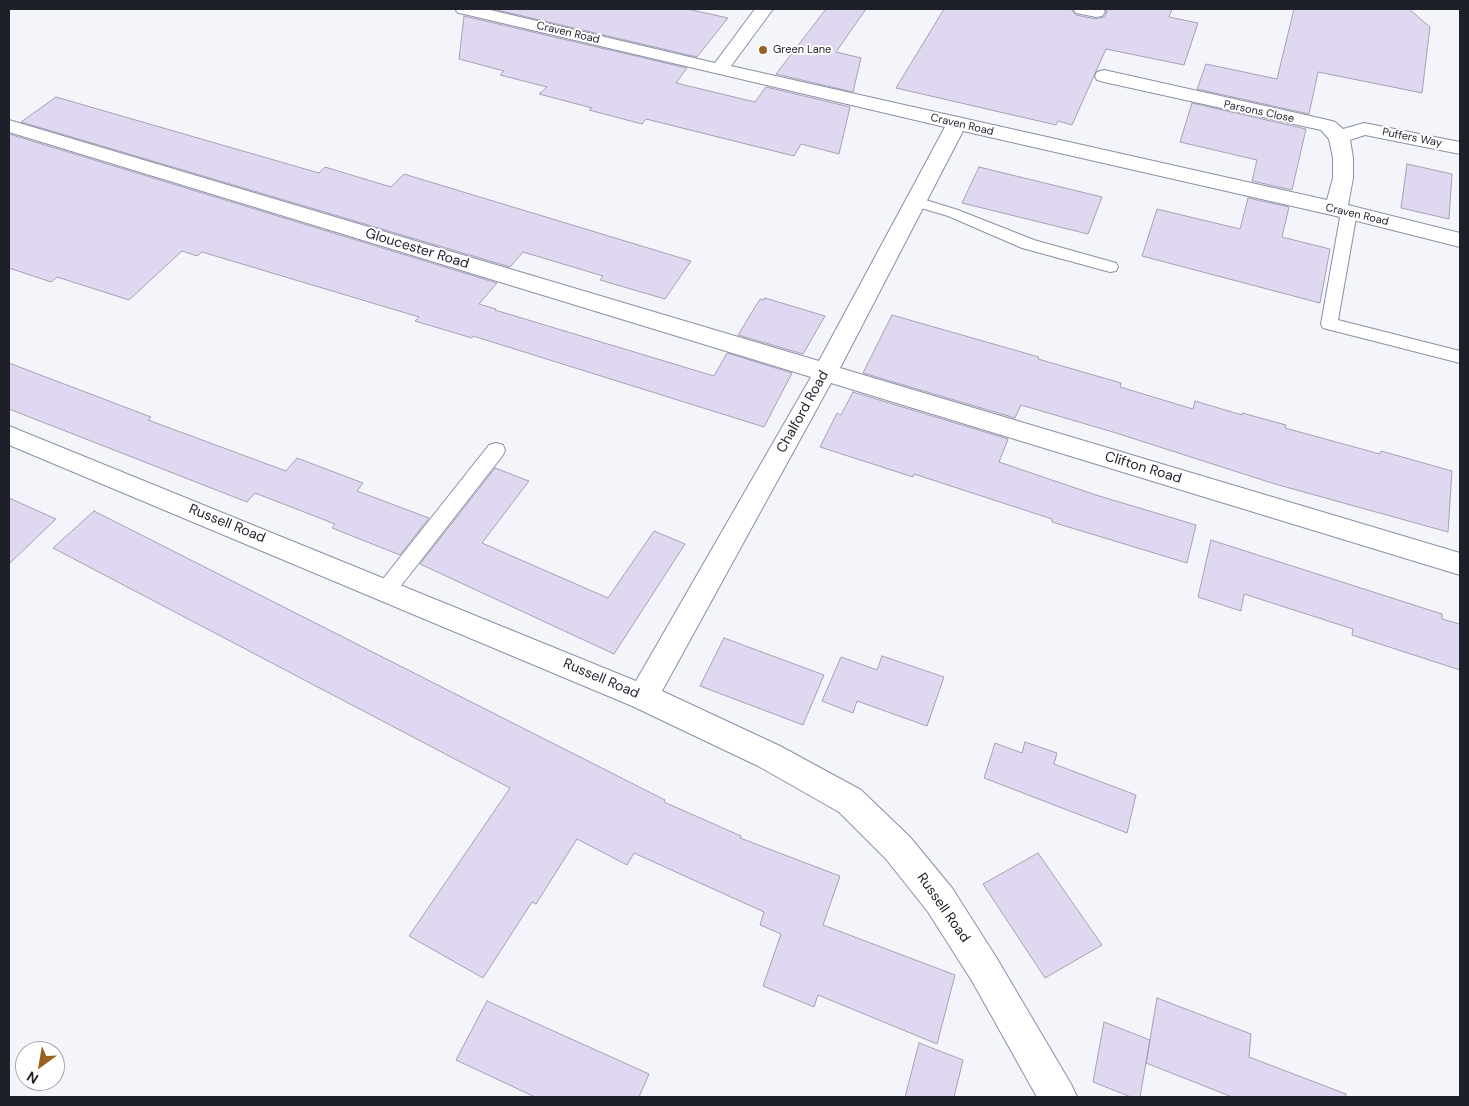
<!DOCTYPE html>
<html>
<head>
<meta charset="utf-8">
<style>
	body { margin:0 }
	#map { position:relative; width:1469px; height:1106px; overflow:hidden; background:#f4f5fa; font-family:"DM Sans",sans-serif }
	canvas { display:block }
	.frame { position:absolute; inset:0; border:10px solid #1e2029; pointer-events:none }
	.north { position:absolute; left:15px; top:1041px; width:50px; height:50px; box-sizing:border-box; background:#fff; border:1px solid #a5a6a9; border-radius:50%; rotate:212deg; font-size:14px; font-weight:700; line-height:20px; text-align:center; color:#1e2029 }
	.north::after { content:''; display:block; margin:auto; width:18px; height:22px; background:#9a611e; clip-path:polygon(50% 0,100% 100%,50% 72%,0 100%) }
</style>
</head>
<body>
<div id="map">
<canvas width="1469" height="1106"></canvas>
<div class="frame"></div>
<div class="north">N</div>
</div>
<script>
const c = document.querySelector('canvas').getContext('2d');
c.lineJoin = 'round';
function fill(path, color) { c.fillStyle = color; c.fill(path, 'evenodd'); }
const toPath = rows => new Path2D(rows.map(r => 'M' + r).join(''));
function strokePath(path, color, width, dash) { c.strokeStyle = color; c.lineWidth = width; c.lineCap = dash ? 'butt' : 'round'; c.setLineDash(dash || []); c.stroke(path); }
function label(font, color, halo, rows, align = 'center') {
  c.font = font + ' "DM Sans",sans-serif'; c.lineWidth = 4; c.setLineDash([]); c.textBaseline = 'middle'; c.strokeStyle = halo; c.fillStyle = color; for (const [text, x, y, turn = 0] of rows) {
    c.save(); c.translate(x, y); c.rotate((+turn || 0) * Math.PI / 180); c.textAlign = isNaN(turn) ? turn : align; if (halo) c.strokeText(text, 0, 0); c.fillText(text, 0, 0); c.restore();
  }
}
const building = toPath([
	[493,9,687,9,728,18,697,57,493,9],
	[826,9,866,9,836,52,861,58,853,92,776,74,826,9],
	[944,9,1071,9,1076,15,1096,19,1104,17,1107,12,1105,9,1172,9,1169,17,1198,23,1184,65,1106,49,1072,125,1058,121,1056,125,896,88,944,9],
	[1294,9,1409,9,1430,27,1422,93,1318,72,1309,114,1197,89,1206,64,1277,79,1294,9],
	[464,16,687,68,676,83,755,102,766,87,850,107,839,154,801,144,794,156,646,119,642,124,589,110,592,108,539,94,547,87,500,75,504,71,459,59,464,16],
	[56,97,319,173,325,167,391,187,404,174,691,261,665,299,600,280,603,276,523,252,510,267,21,122,56,97],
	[1192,103,1306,129,1292,190,1252,181,1257,160,1180,142,1192,103],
	[9,134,497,283,479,304,496,309,495,310,714,376,727,353,792,373,764,427,473,336,472,338,415,321,419,317,202,252,197,256,182,251,129,300,57,277,51,282,9,268,9,134],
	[1407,164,1452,174,1449,219,1401,208,1407,164],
	[979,167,1102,197,1088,234,962,203,979,167],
	[1248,198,1289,207,1282,237,1330,249,1320,303,1142,256,1157,209,1240,229,1248,198],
	[765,298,825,316,803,354,738,335,760,299,764,300,765,298],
	[892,315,1039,357,1038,359,1121,383,1120,387,1193,409,1195,401,1242,415,1242,413,1286,425,1285,428,1380,454,1381,451,1452,471,1448,532,1275,484,1116,433,1021,405,1015,418,863,373,892,315],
	[9,363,151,417,148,420,286,471,297,458,363,483,357,491,429,518,400,555,332,528,335,524,255,493,247,502,9,409,9,363],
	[853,392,1008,439,999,462,1096,495,1196,525,1187,563,1052,522,1052,519,914,474,913,477,820,447,837,413,841,415,853,392],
	[495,468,529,481,482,543,608,598,654,531,685,544,614,654,420,564,495,468],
	[9,498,56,519,9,564,9,498],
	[94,511,665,800,664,802,741,836,740,838,840,876,823,925,955,975,937,1044,818,995,814,1007,763,986,781,934,760,925,764,912,634,853,627,865,577,839,536,904,532,902,483,978,409,936,510,788,53,548,94,511],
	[1211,540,1442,614,1442,619,1460,624,1460,670,1352,635,1353,629,1244,594,1241,611,1198,597,1211,540],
	[724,638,824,675,803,725,700,686,724,638],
	[882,656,944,677,927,726,857,701,853,713,822,701,841,657,877,670,882,656],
	[1025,742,1057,753,1054,764,1136,795,1127,833,984,778,995,743,1022,753,1025,742],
	[1038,853,1102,945,1045,978,983,884,1038,853],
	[1157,998,1251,1034,1249,1057,1346,1094,1345,1097,1232,1097,1146,1063,1157,998],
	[487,1001,649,1074,639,1097,535,1097,456,1060,487,1001],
	[1104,1022,1150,1040,1140,1097,1131,1097,1093,1082,1104,1022],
	[919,1043,963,1060,954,1097,905,1097,919,1043]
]);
fill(building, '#e0d7f0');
strokePath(building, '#a79fb6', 1);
const service = toPath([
	[916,197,958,210,1034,240,1116,263,1118,267,1116,271,1110,272,1022,248,948,216,911,205,908,202,911,199,916,197],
	[1349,207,1354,209,1357,212,1338,320,1460,351,1460,363,1323,328,1321,324,1341,212,1344,209,1349,207],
	[496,443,503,445,505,450,503,455,393,596,386,598,379,596,376,590,379,584,489,445,496,443]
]);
const minor = toPath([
	[455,9,486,9,715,63,755,9,773,9,731,66,1327,200,1333,178,1333,158,1329,139,1321,130,1104,82,1097,80,1095,76,1097,72,1104,70,1328,120,1335,122,1343,129,1364,123,1460,142,1460,154,1365,135,1350,140,1353,158,1353,178,1348,205,1460,233,1460,247,1349,219,963,131,840,368,1460,553,1460,575,831,383,662,691,780,746,861,790,910,837,952,888,996,957,1071,1084,1077,1097,1037,1097,972,981,928,912,886,859,839,812,758,766,632,706,9,445,9,426,636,681,811,377,9,132,9,120,819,361,945,127,464,14,458,13,455,9],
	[1073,9,1103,9,1105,12,1102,16,1096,17,1076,13,1073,9]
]);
strokePath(service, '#8990a7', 2);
strokePath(minor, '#8990a7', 2);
fill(service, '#fff');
fill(minor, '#fff');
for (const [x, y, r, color] of [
	[763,50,5,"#9a611e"]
]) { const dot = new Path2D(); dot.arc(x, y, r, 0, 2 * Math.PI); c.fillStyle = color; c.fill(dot); strokePath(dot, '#fff', 2); }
label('11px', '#1e2029', '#fff', [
	["Craven Road",568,33,13],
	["Parsons Close",1259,112,12],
	["Craven Road",962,125,13],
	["Puffers Way",1412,138,11],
	["Craven Road",1357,215,13]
]);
label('11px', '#1e2029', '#fff', [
	["Green Lane",773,50]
], 'left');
label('14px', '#1e2029', '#fff', [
	["Gloucester Road",417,249,17],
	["Chalford Road",803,412,-61],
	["Clifton Road",1143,468,17],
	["Russell Road",227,524,22],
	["Russell Road",601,679,23],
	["Russell Road",943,908,55]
]);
</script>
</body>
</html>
